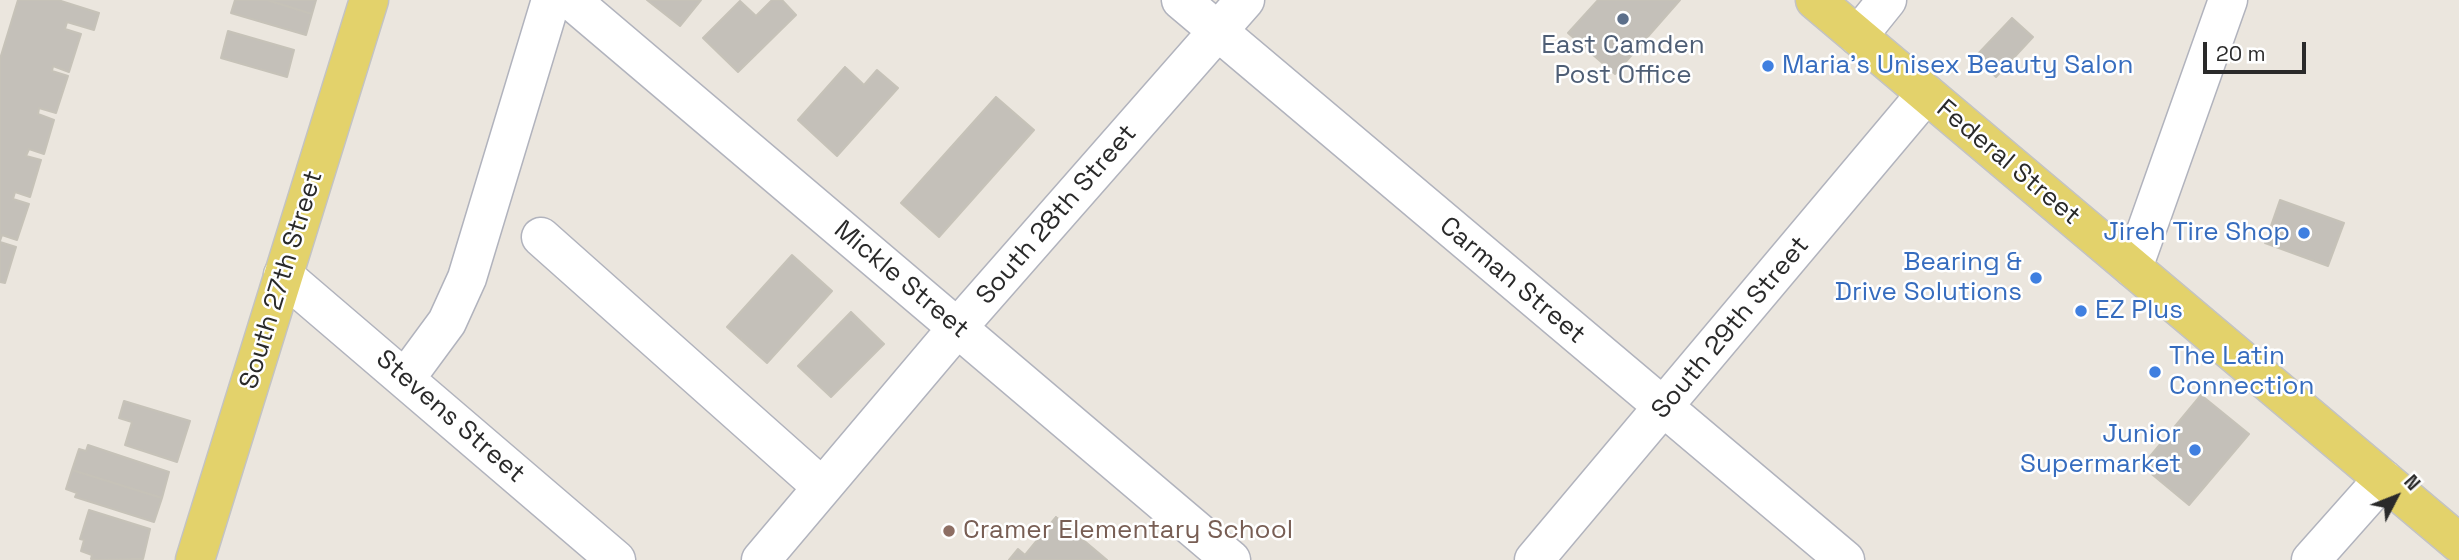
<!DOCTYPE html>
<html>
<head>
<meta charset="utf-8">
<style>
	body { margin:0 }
	#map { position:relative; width:2459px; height:560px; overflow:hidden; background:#ebe6de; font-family:"Space Grotesk",sans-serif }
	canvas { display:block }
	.north { position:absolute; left:2361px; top:462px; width:70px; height:70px; -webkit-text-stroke:5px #fff; paint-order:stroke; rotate:48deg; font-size:19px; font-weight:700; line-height:28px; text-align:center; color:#2a2a2a }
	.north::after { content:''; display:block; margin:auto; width:24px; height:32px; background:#2a2a2a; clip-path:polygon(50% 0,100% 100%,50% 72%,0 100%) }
	.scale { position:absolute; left:2203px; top:42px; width:103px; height:32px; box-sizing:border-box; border:4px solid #2a2a2a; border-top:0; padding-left:9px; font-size:21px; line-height:24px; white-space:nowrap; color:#2a2a2a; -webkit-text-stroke:5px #fff; paint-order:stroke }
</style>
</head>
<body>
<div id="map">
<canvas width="2459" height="560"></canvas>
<div class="north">N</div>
<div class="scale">20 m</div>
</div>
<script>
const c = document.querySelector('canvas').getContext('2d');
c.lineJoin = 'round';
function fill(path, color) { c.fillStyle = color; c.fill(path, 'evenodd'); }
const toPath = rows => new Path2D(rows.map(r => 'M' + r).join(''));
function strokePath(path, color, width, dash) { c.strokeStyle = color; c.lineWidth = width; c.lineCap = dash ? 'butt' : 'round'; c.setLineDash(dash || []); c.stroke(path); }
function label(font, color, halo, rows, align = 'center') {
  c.font = font + ' "Space Grotesk",sans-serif'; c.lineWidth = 5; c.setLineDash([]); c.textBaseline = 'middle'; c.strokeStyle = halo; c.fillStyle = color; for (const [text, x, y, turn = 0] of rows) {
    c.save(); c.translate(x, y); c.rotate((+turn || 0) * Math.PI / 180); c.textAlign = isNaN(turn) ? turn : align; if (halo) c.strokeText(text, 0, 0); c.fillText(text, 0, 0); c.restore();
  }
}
const building = toPath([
	[18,0,58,0,99,13,94,30,67,22,65,29,81,34,69,72,53,66,52,71,68,76,56,113,39,108,38,114,54,120,44,154,29,149,26,156,41,160,30,197,15,192,13,199,29,204,17,240,2,235,0,241,0,59,18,0],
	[235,0,267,0,312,14,306,35,231,13,235,0],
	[267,0,316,0,312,14,267,0],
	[647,0,701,0,680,26,647,0],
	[772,0,782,0,796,15,738,72,703,38,740,1,756,16,772,0],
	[1598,0,1680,0,1615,74,1568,33,1598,0],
	[2012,18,2033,37,1996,77,1975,57,2012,18],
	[228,31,294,50,287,77,221,58,228,31],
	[845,67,864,85,877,70,898,88,837,156,798,120,845,67],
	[996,97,1034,130,939,237,901,203,996,97],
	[2280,200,2344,223,2328,266,2265,243,2280,200],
	[0,242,16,247,5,283,0,282,0,242],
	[792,255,832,291,767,363,727,327,792,255],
	[851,312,884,344,831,397,798,366,851,312],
	[2201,395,2249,434,2189,505,2142,466,2201,395],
	[124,401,190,421,177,462,125,445,132,422,119,418,124,401],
	[88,445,169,472,162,498,72,470,79,449,86,451,88,445],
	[72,470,162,498,154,522,75,497,77,493,66,489,72,470],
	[89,510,150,529,143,559,96,560,91,559,92,555,81,551,84,540,80,539,89,510],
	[1056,517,1107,560,1009,560,1018,549,1025,555,1056,517]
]);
fill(building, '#c4c0b9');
strokePath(building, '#c6c2b8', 2);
const minor = toPath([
	[571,0,1231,560],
	[1181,0,1845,560],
	[1858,36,1887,0],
	[541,237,822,487],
	[2133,268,2228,0],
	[283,275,616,560],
	[405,379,447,322,467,278,551,0],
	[761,560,958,327,1245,0],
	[1534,560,1926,94],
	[2311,560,2383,479]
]);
const major = toPath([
	[1815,0,2459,543],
	[195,560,369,0]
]);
strokePath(minor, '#b1b3bd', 41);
strokePath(major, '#c3c3c3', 41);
strokePath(minor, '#fff', 38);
strokePath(major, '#e3d26b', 38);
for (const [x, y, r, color] of [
	[1623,19,7,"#5c6f8a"],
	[1768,66,7,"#3f7fe0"],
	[2304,233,7,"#3f7fe0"],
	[2036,278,7,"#3f7fe0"],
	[2081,311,7,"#3f7fe0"],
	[2155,372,7,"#3f7fe0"],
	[2195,450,7,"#3f7fe0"],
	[949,531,7,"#8d6e63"]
]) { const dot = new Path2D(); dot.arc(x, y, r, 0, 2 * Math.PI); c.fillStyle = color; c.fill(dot); strokePath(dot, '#fff', 2.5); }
label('26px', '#4e5e75', '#fff', [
	["East Camden",1623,46],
	["Post Office",1623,76]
]);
label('26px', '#366cbe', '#fff', [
	["Maria's Unisex Beauty Salon",1782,66],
	["Jireh Tire Shop",2290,233,"right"],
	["Bearing &",2022,263,"right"],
	["Drive Solutions",2022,293,"right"],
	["EZ Plus",2095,311],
	["The Latin",2169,357],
	["Connection",2169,387],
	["Junior",2181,435,"right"],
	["Supermarket",2181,465,"right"]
], 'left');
label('26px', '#2a2a2a', '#fff', [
	["Federal Street",2008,163,40],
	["South 28th Street",1057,215,-49],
	["South 27th Street",282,280,-73],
	["Mickle Street",901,280,40],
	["Carman Street",1512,281,40],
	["South 29th Street",1731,328,-50],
	["Stevens Street",450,417,41]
]);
label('26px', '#785e54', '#fff', [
	["Cramer Elementary School",963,531]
], 'left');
</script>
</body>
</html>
